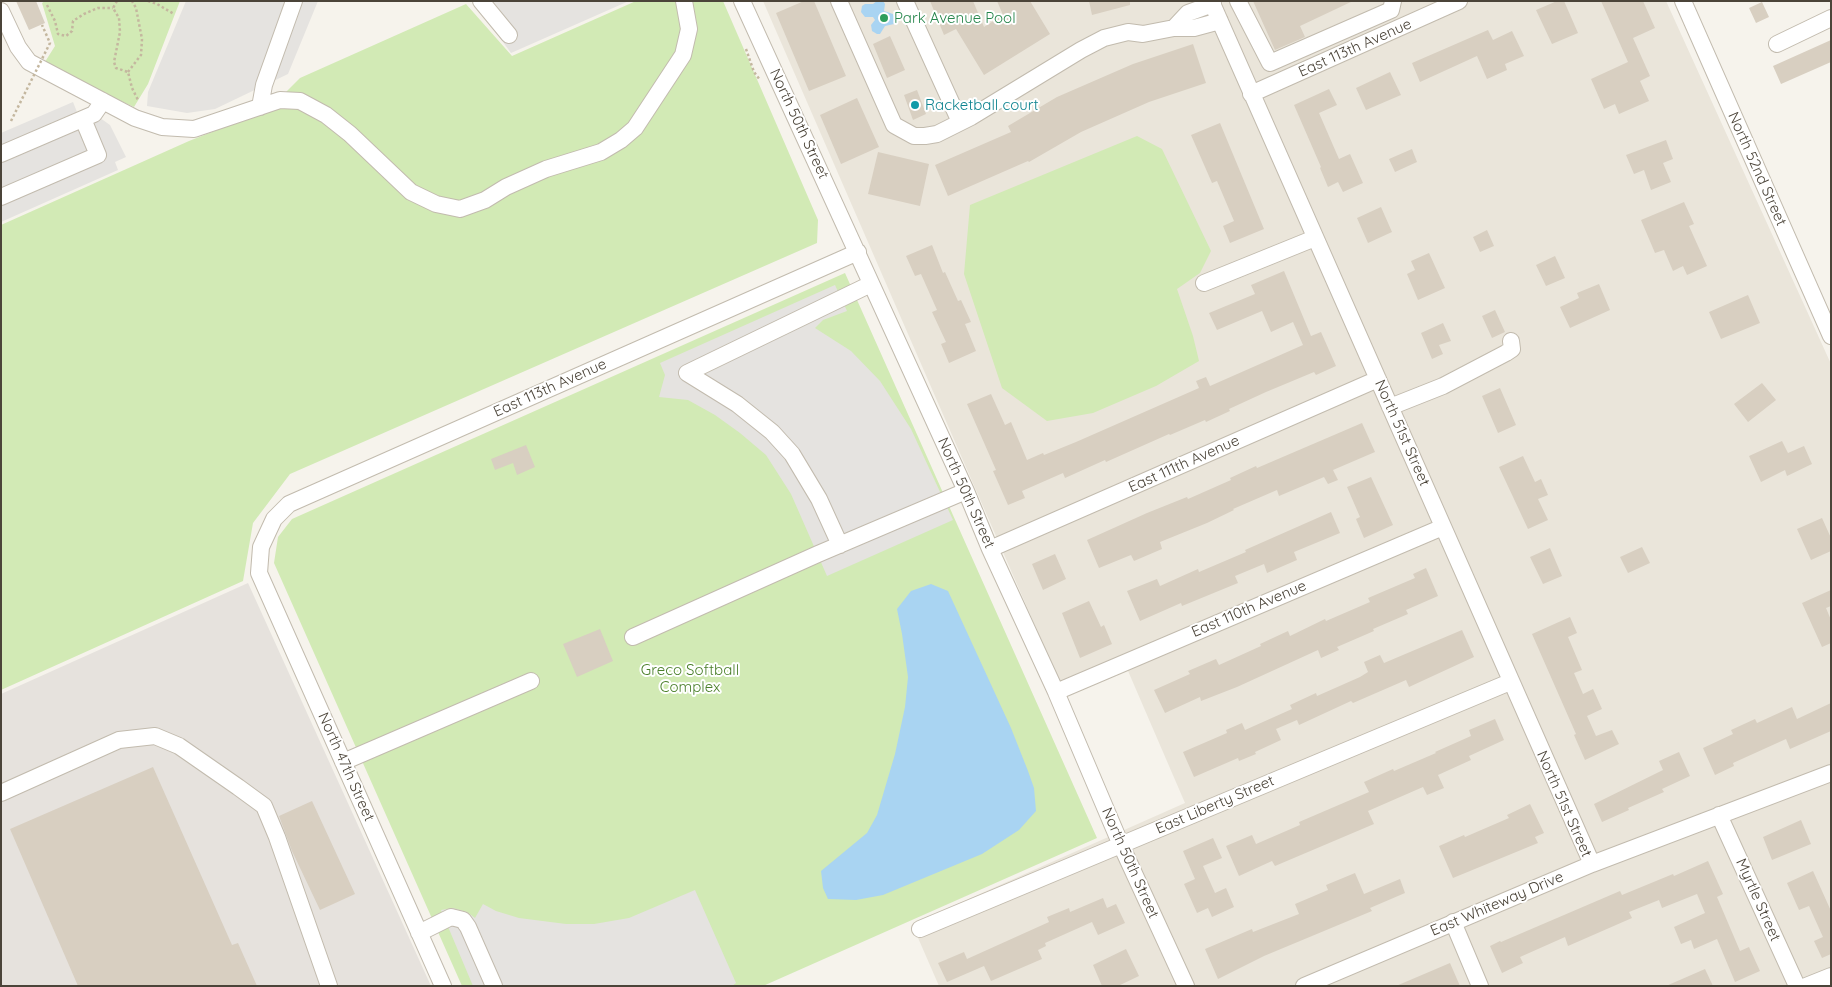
<!DOCTYPE html>
<html>
<head>
<meta charset="utf-8">
<style>
	body { margin:0 }
	#map { position:relative; width:1832px; height:987px; overflow:hidden; background:#f6f3ec; font-family:Quicksand,sans-serif }
	canvas { display:block }
	.frame { position:absolute; inset:0; border:2px solid #4b4439; pointer-events:none }
</style>
</head>
<body>
<div id="map">
<canvas width="1832" height="987"></canvas>
<div class="frame"></div>
</div>
<script>
const c = document.querySelector('canvas').getContext('2d');
c.lineJoin = 'round';
function fill(path, color) { c.fillStyle = color; c.fill(path, 'evenodd'); }
const toPath = rows => new Path2D(rows.map(r => 'M' + r).join(''));
function strokePath(path, color, width, dash) { c.strokeStyle = color; c.lineWidth = width; c.lineCap = dash ? 'butt' : 'round'; c.setLineDash(dash || []); c.stroke(path); }
function label(font, color, halo, rows, align = 'center') {
  c.font = font + ' Quicksand,sans-serif'; c.lineWidth = 4; c.setLineDash([]); c.textBaseline = 'middle'; c.strokeStyle = halo; c.fillStyle = color; for (const [text, x, y, turn = 0] of rows) {
    c.save(); c.translate(x, y); c.rotate((+turn || 0) * Math.PI / 180); c.textAlign = isNaN(turn) ? turn : align; if (halo) c.strokeText(text, 0, 0); c.fillText(text, 0, 0); c.restore();
  }
}
fill(toPath([
	[763,1,1666,1,1831,364,1831,986,939,986,912,924,1185,803,1122,657,1060,683]
]), '#eae5da');
fill(toPath([
	[248,583,431,986,1,986,1,694]
]), '#e6e2dd');
fill(toPath([
	[45,1,180,1,148,84,134,107,43,65,55,46,42,3],
	[636,1,723,1,818,220,817,243,290,474,253,523,243,581,1,690,1,225,189,141,268,110,300,78,466,4,512,56],
	[1137,136,1162,149,1211,251,1200,273,1177,289,1193,336,1199,361,1156,386,1093,413,1047,421,1002,388,964,274,970,205],
	[845,273,1097,838,763,986,462,986,274,563,278,537,292,519]
]), '#d2eab5');
fill(toPath([
	[186,1,318,1,288,74,215,109,187,113,147,106,148,92],
	[473,1,629,1,511,53],
	[73,102,77,112,86,108,110,125,126,157,115,162,118,170,1,222,1,133],
	[835,285,847,311,823,320,815,328,851,351,880,381,911,429,953,520,827,576,791,494,766,455,740,433,715,415,688,400,659,397,665,375,660,363],
	[695,890,736,983,732,986,473,986,441,910,453,908,467,912,475,918,483,904,496,911,519,918,566,924,594,924,629,918]
]), '#e5e3e0');
fill(toPath([
	[877,1,883,1,885,4,884,11,893,14,895,19,894,24,885,26,880,34,877,34,872,31,871,25,875,20,873,17,865,17,861,12,862,6,865,4,873,4],
	[931,584,948,591,1011,728,1028,771,1034,788,1036,811,1019,830,982,854,883,895,856,900,828,899,823,888,821,871,867,833,877,815,895,754,905,707,908,677,902,634,897,609,911,591]
]), '#a9d4f2');
fill(toPath([
	[16,1,36,1,45,23,29,30],
	[804,1,814,1,846,76,809,91,776,13],
	[930,1,973,1,984,27,1003,15,997,1,1030,1,1050,34,984,75,956,29,944,35],
	[1089,1,1130,1,1130,5,1092,15],
	[1253,1,1353,1,1300,26,1305,37,1275,50],
	[1557,1,1564,1,1578,33,1552,44,1536,10],
	[1601,1,1643,1,1655,28,1633,38,1650,76,1640,81,1649,101,1619,114,1615,104,1604,109,1591,79,1628,62],
	[1762,2,1769,17,1756,23,1749,8],
	[1488,30,1493,40,1512,31,1524,56,1505,64,1507,70,1487,79,1477,56,1420,82,1412,63],
	[890,36,905,70,887,78,873,44],
	[1831,40,1831,62,1781,84,1773,66],
	[1193,44,1206,83,1149,102,1081,132,1029,162,1028,161,948,196,935,165,1011,132,1008,126,1057,97,1133,64],
	[1390,72,1401,95,1366,110,1356,88],
	[1329,89,1337,105,1319,113,1339,159,1350,154,1363,183,1343,192,1338,182,1328,187,1320,168,1321,167,1294,105],
	[917,90,926,114,913,120,904,95],
	[857,98,879,147,841,164,820,115],
	[1220,123,1264,229,1230,243,1223,226,1234,221,1217,181,1212,183,1191,135],
	[1666,140,1673,159,1663,163,1671,182,1651,190,1644,170,1634,174,1626,155],
	[1412,149,1417,162,1395,172,1389,159],
	[878,152,929,164,920,206,868,194],
	[1684,202,1694,224,1689,226,1707,266,1687,275,1683,266,1673,271,1664,250,1655,253,1641,220],
	[1381,207,1392,232,1368,243,1357,218],
	[1487,230,1494,246,1480,252,1473,237],
	[932,245,943,273,945,272,958,301,961,300,971,322,965,324,976,351,949,363,941,344,946,342,932,312,937,310,921,274,915,276,906,256],
	[1429,253,1445,288,1418,300,1407,274,1415,270,1411,261],
	[1555,256,1565,278,1546,286,1536,265],
	[1284,271,1311,336,1321,332,1336,366,1316,375,1314,372,1266,392,1229,409,1230,411,1206,422,1205,420,1170,435,1169,434,1106,462,1105,460,1065,478,1063,473,1022,491,1025,498,1008,505,993,471,996,470,967,404,991,394,1005,425,1011,422,1027,460,1043,453,1044,455,1076,442,1199,388,1196,381,1206,377,1210,386,1303,345,1293,322,1271,332,1262,311,1217,330,1209,313,1255,294,1251,285],
	[1599,284,1610,310,1570,328,1560,307,1579,298,1577,293],
	[1748,295,1760,323,1721,339,1709,312],
	[1495,310,1505,332,1492,338,1482,316],
	[1443,323,1451,341,1439,345,1443,354,1432,359,1421,333],
	[1762,383,1776,400,1748,422,1734,404],
	[1500,388,1516,425,1498,433,1482,396],
	[1362,423,1375,452,1333,470,1338,480,1328,484,1324,477,1279,496,1277,490,1233,509,1234,510,1207,523,1160,542,1162,549,1134,561,1131,555,1099,568,1087,540,1147,513,1187,497,1188,499,1231,480,1230,478,1256,466,1257,468],
	[1782,441,1788,453,1804,446,1812,464,1787,476,1785,470,1761,482,1749,456],
	[526,445,535,467,517,475,513,463,495,470,491,459],
	[1523,456,1535,482,1541,479,1548,495,1538,499,1548,520,1528,529,1499,467],
	[1371,477,1393,525,1364,538,1356,519,1360,517,1347,487],
	[1331,512,1340,533,1294,552,1297,560,1267,573,1264,564,1235,576,1238,583,1182,606,1181,603,1140,621,1127,591,1157,579,1160,586,1198,569,1199,572,1246,552,1245,550],
	[1822,518,1831,538,1831,551,1811,560,1797,529],
	[1642,547,1650,563,1628,573,1620,557],
	[1550,548,1562,576,1543,584,1530,557],
	[1055,554,1066,579,1043,590,1032,564],
	[1426,568,1438,596,1406,610,1408,614,1373,629,1374,631,1337,647,1339,650,1321,658,1318,650,1237,687,1201,701,1200,697,1165,713,1154,690,1190,674,1188,671,1216,659,1219,665,1261,646,1260,644,1288,631,1290,636,1325,619,1326,621,1370,602,1368,598,1415,578,1413,574],
	[1831,590,1831,606,1826,608,1831,620,1831,643,1822,647,1802,603],
	[1089,601,1101,627,1104,625,1112,644,1080,658,1062,613],
	[1570,617,1577,633,1568,637,1582,670,1574,673,1583,694,1593,689,1602,709,1587,716,1596,736,1612,730,1619,744,1585,760,1574,735,1576,734,1532,634],
	[600,629,613,661,577,677,563,644],
	[1462,630,1474,657,1409,687,1406,680,1353,703,1351,701,1299,725,1297,720,1276,729,1281,740,1255,752,1256,754,1239,761,1238,758,1194,777,1183,752,1227,733,1226,730,1242,723,1245,730,1292,709,1290,705,1316,693,1317,696,1360,677,1368,672,1364,662,1380,655,1384,663],
	[1831,703,1831,731,1790,749,1786,739,1733,763,1734,766,1715,775,1703,748,1733,734,1731,730,1755,719,1757,723,1792,707,1797,719],
	[1495,719,1504,740,1469,756,1471,760,1438,775,1444,788,1427,795,1423,787,1368,811,1374,824,1275,866,1272,861,1239,876,1226,846,1252,835,1256,844,1300,825,1299,822,1369,792,1364,782,1393,769,1394,771,1436,753,1435,752,1471,736,1469,730],
	[1679,752,1690,776,1662,789,1664,792,1628,808,1629,810,1602,822,1594,804,1663,770,1659,761],
	[153,767,232,945,238,943,257,986,78,986,10,829],
	[312,801,355,894,320,910,292,851,279,816],
	[1530,804,1544,833,1535,837,1538,843,1453,878,1439,846,1464,835,1465,837,1509,818,1507,815],
	[1801,820,1811,844,1772,860,1763,837],
	[1213,838,1222,858,1203,866,1215,893,1226,888,1234,907,1212,917,1208,908,1197,913,1184,884,1195,879,1183,851],
	[1708,861,1723,894,1717,897,1740,951,1749,947,1760,971,1735,982,1717,939,1694,949,1691,940,1681,944,1674,927,1705,913,1697,894,1662,908,1659,900,1629,912,1632,918,1568,946,1565,937,1520,957,1523,963,1502,973,1490,946,1500,941,1501,942,1620,891,1622,895,1673,874,1674,876],
	[1813,871,1831,911,1831,954,1822,958,1814,941,1823,937,1809,906,1799,910,1787,883],
	[1355,873,1364,894,1400,879,1405,893,1370,908,1372,911,1264,956,1218,979,1205,949,1252,929,1253,932,1299,914,1295,904,1328,890,1326,885],
	[1103,898,1107,908,1116,904,1125,923,1098,935,1092,922,1045,943,1046,946,1038,950,1042,959,991,981,984,966,947,982,938,963,964,952,967,959,1049,922,1047,917,1069,908,1070,912],
	[1126,949,1139,976,1118,986,1102,986,1093,965],
	[1450,963,1460,986,1396,986],
	[1705,969,1713,986,1666,986]
]), '#d8cfc1');
const minor = toPath([
	[481,1,509,35],
	[742,1,966,491,990,549,1056,692,1121,845,1186,986],
	[839,1,894,125,914,136,925,136,937,134,971,117,1081,50,1104,38,1128,32,1143,34,1174,28,1194,28,1220,21],
	[905,1,960,122],
	[1211,1,1592,864],
	[1238,1,1270,63,1391,10,1393,1],
	[1683,1,1831,336],
	[1,11,18,47,29,62,135,118,162,127,194,129,280,100,300,101,326,115,350,134,411,192,436,204,460,209,485,200,506,187,546,169,601,152,621,140,635,128,683,55,689,29,684,1],
	[1174,28,1188,13,1213,4],
	[1777,44,1831,18],
	[1251,94,1459,1],
	[260,107,264,85,294,1],
	[1,154,94,114,103,101],
	[1,197,98,155,83,119],
	[1204,283,1315,238],
	[1390,407,1443,386,1506,353,1512,349,1511,341],
	[840,545,819,499,792,454,772,432,737,404,687,373,871,284],
	[990,549,1378,379],
	[633,637,818,554,966,491],
	[1056,692,1443,527],
	[343,762,531,681],
	[1,793,119,740,155,736,179,746,238,787,264,806,277,837,329,986],
	[1719,815,1797,986],
	[1453,922,1480,986],
	[920,929,1510,682],
	[419,933,451,917,463,920,468,927,494,986],
	[443,986,259,573,261,547,274,519,289,504,858,252],
	[1304,986,1592,864,1831,773],
	[1806,986,1831,976]
]);
strokePath(minor, '#c2bbae', 18);
strokePath(toPath([
	[117,1,113,8,119,18,120,32,114,62,116,68,128,72,132,88,138,100],
	[148,1,157,4,174,14],
	[47,5,55,21,58,34,66,36,72,31,73,21,84,14,98,8,113,8],
	[746,49,754,72,760,80],
	[128,72,141,55,142,39,136,8,132,1]
]), '#c4b79f', 2.5, [2.5, 2.5]);
strokePath(minor, '#fff', 16);
strokePath(toPath([
	[11,121,50,43,42,25]
]), '#c4b79f', 2.5, [2.5, 2.5]);
for (const [x, y, r, color] of [
	[884,18,5,"#2e9e5b"],
	[915,105,5,"#0f9aa8"]
]) { const dot = new Path2D(); dot.arc(x, y, r, 0, 2 * Math.PI); c.fillStyle = color; c.fill(dot); strokePath(dot, '#fff', 2); }
label('15px', '#27864d', '#fff', [
	["Park Avenue Pool",894,18]
], 'left');
label('15px', '#4b4439', '#fff', [
	["East 113th Avenue",1355,48,-24],
	["North 50th Street",799,124,65],
	["North 52nd Street",1757,169,66],
	["East 113th Avenue",550,388,-24],
	["North 51st Street",1402,433,66],
	["East 111th Avenue",1184,464,-24],
	["North 50th Street",966,493,66],
	["East 110th Avenue",1249,609,-23],
	["North 47th Street",346,767,66],
	["North 51st Street",1564,804,66],
	["East Liberty Street",1215,805,-23],
	["North 50th Street",1130,863,66],
	["Myrtle Street",1758,900,66],
	["East Whiteway Drive",1497,904,-23]
]);
label('15px', '#0d838f', '#fff', [
	["Racketball court",925,105]
], 'left');
label('15px', '#4a7f2a', '#fff', [
	["Greco Softball",690,670],
	["Complex",690,687]
]);
</script>
</body>
</html>
